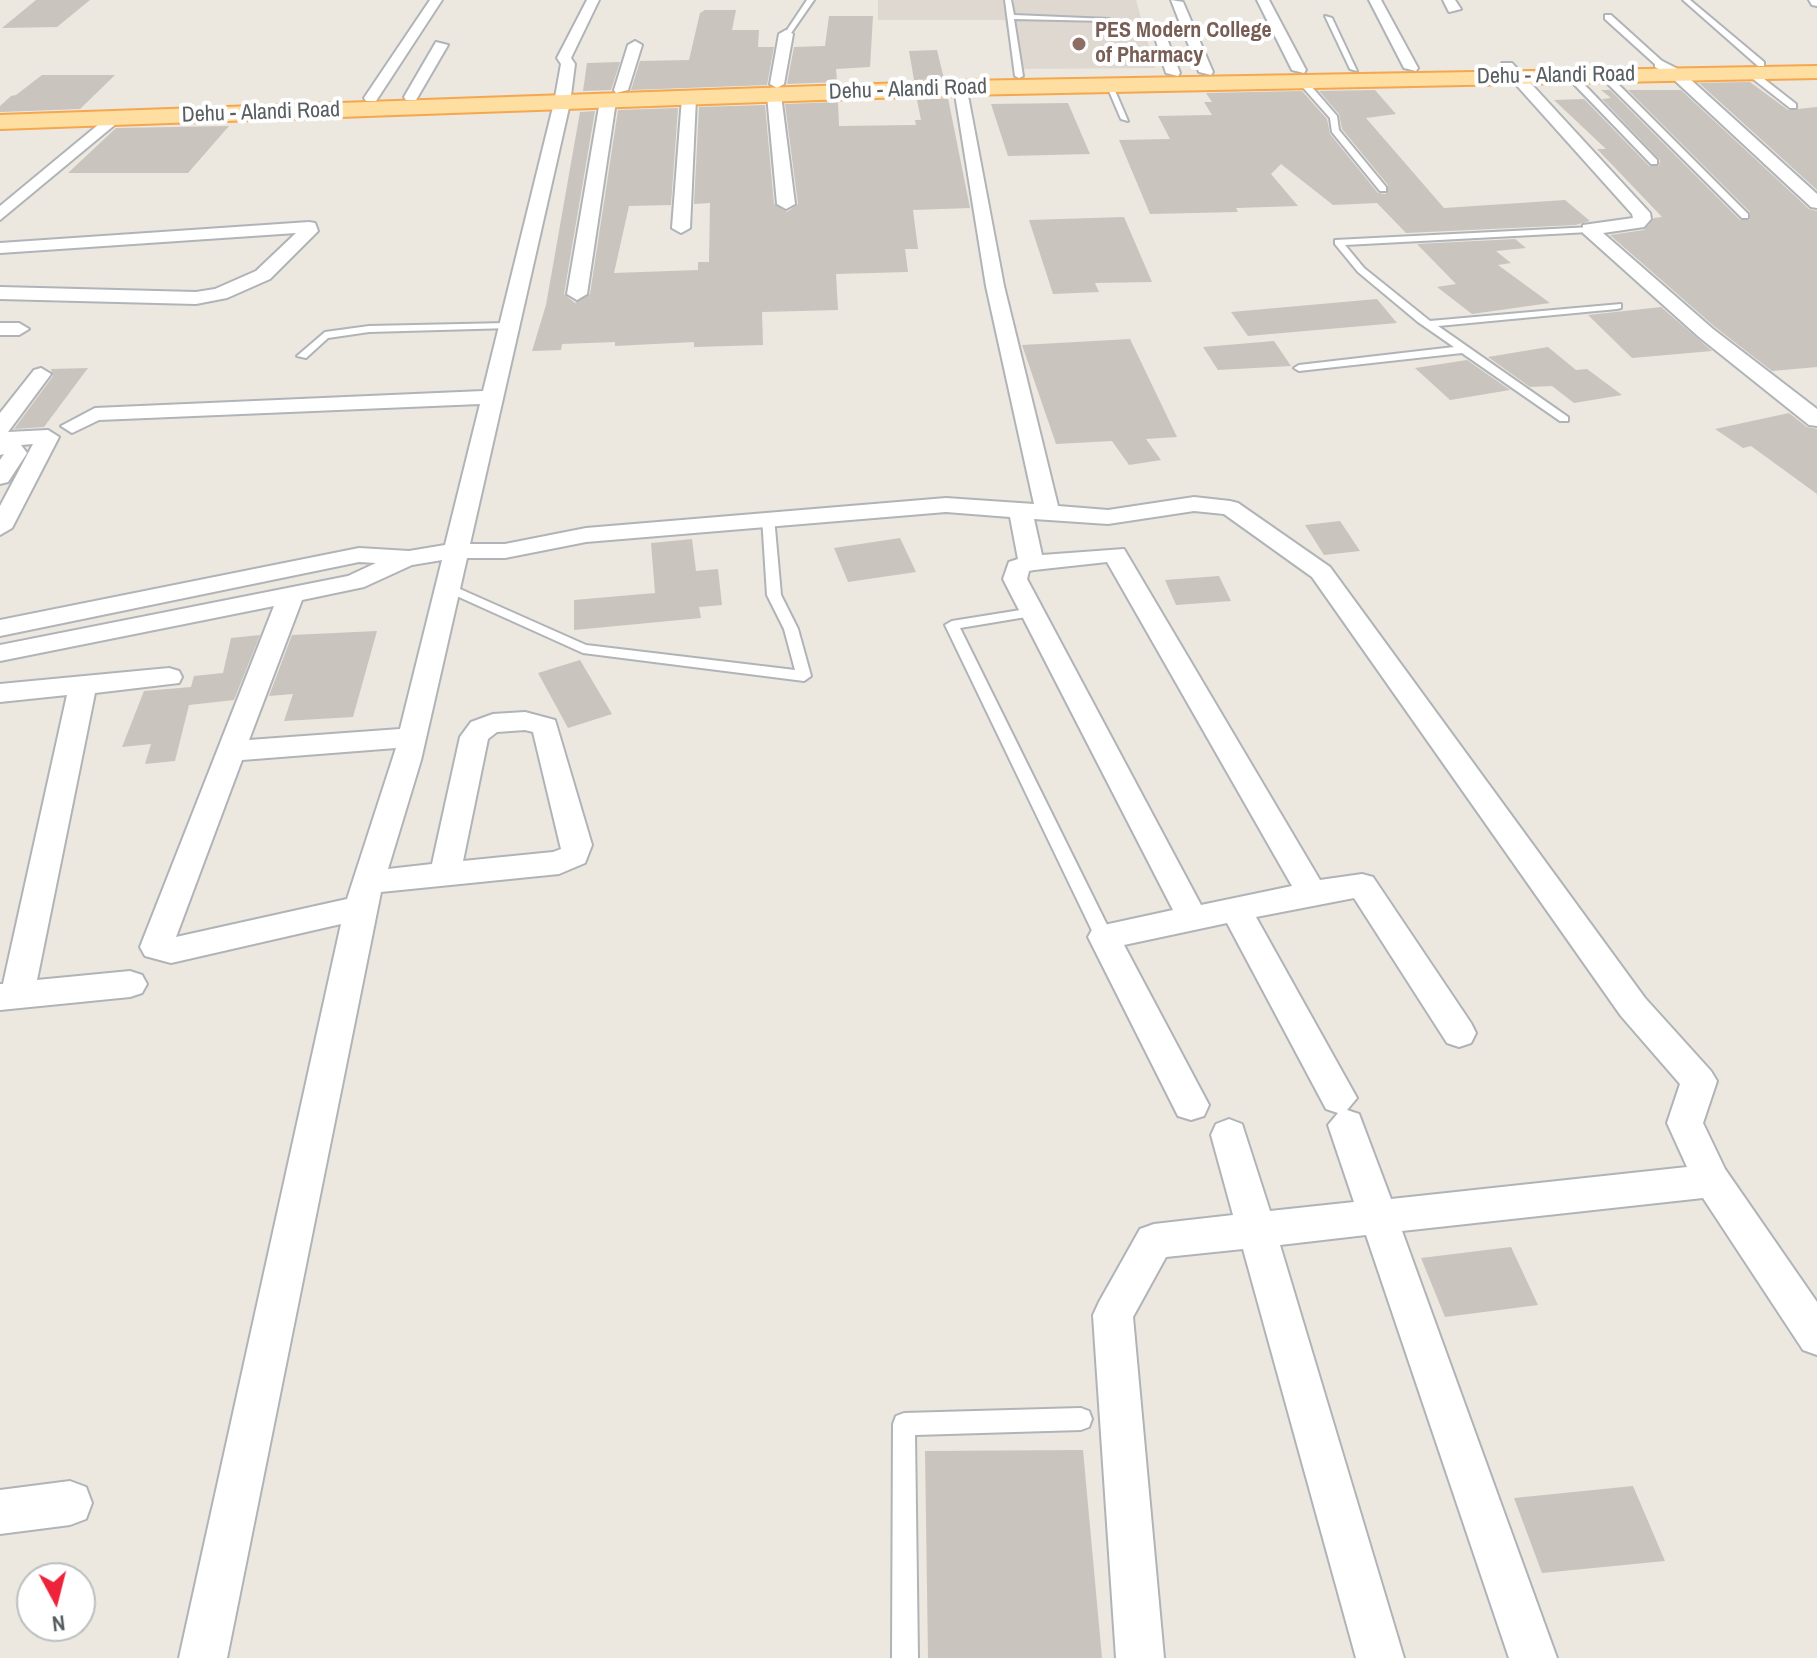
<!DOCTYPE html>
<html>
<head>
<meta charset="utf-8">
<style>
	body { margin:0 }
	#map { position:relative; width:1817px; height:1658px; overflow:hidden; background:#ece7df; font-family:"Archivo Narrow",sans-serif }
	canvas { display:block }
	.north { position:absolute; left:16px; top:1562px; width:80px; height:80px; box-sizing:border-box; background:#fff; border:2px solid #bcbfc0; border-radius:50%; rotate:173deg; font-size:22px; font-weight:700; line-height:32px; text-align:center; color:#585e61 }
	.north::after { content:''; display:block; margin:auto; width:28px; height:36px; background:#ee233a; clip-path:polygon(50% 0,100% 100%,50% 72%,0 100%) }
</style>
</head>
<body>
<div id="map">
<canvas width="1817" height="1658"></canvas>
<div class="north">N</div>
</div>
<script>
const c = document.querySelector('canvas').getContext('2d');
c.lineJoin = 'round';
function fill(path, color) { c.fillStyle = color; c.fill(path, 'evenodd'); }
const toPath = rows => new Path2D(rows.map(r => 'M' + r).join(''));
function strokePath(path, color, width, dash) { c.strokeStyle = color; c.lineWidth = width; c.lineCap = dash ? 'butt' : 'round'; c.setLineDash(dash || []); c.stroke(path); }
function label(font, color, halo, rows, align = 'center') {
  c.font = font + ' "Archivo Narrow",sans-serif'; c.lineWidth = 8; c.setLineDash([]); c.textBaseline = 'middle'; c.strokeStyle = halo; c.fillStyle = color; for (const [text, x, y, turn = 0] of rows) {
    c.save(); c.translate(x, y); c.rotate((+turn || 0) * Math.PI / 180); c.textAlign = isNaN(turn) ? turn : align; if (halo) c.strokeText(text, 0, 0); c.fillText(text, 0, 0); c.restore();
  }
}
fill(toPath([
	[878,0,1136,0,1155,68,1015,69,1005,20,878,20]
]), '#ded8d0');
fill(toPath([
	[36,0,90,0,57,27,2,28],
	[705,10,736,10,732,30,759,30,758,47,774,47,767,85,631,90,640,61,689,60,700,13],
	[829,16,873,16,870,67,836,69,837,82,787,84,794,47,825,46],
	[937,50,944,79,914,80,909,51],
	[620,62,611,90,583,91,587,63],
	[42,75,115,75,80,109,0,112,0,106,11,96,16,95],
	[1750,82,1788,110,1817,107,1817,190,1699,83],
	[1375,90,1396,114,1366,118,1444,208,1565,200,1590,221,1575,225,1406,233,1377,203,1333,205,1281,164,1271,174,1298,206,1236,208,1238,212,1150,214,1119,140,1170,139,1158,116,1212,115,1204,102,1212,102,1206,93,1302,91,1327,119,1330,134,1378,193,1386,194,1388,185,1342,129,1339,114,1319,91],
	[1601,90,1610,90,1740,220,1750,220,1750,212,1628,90,1681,90,1809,209,1817,211,1817,367,1772,371,1715,327,1610,235,1644,230,1654,218,1662,217,1597,149,1606,149,1554,100,1584,99,1649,166,1659,166,1660,160,1602,99,1611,98],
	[948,98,970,208,913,210,918,249,905,249,908,272,836,274,838,310,762,312,763,345,694,347,694,342,615,346,615,342,562,344,561,350,532,351,546,305,580,112,595,111,564,294,575,303,590,294,618,110,678,108,671,205,629,206,614,273,698,270,698,262,709,262,710,203,694,204,699,107,765,105,774,204,787,212,798,204,785,104,838,102,839,126,916,125,915,120,921,120,917,100],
	[1068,103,1090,154,1008,156,991,104],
	[229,126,188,173,68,173,116,128],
	[1124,217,1152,282,1095,283,1099,292,1053,294,1029,220],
	[1515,239,1526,248,1496,251,1511,263,1498,265,1550,303,1472,314,1437,287,1456,284,1417,244],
	[1377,299,1397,323,1248,336,1231,312],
	[1661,307,1712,351,1632,358,1588,315],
	[1130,339,1177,437,1146,439,1161,460,1129,465,1112,441,1056,444,1022,345],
	[1274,341,1291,366,1218,370,1203,347],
	[1548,347,1576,370,1587,369,1622,395,1574,403,1552,386,1530,387,1488,357],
	[1467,360,1510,390,1450,400,1415,368],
	[88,368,44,427,14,429,53,376,51,369],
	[1789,413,1807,427,1817,429,1817,494,1751,446,1743,448,1715,429],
	[1340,521,1360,551,1324,555,1305,525],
	[900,538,916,572,848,582,834,548],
	[692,539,696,571,718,569,722,605,699,607,701,618,574,630,574,600,655,593,651,543],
	[1219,576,1231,601,1176,605,1165,580],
	[377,631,353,717,284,721,293,694,269,696,292,635],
	[260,635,234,700,189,705,175,761,145,764,151,744,122,747,144,691,191,687,194,676,223,673,231,638],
	[580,660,612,714,568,728,538,673],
	[1511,1247,1538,1305,1445,1317,1421,1258],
	[1083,1450,1102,1658,928,1658,925,1451],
	[1633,1486,1665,1561,1542,1573,1514,1498]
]), '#c9c4be');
const service = toPath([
	[807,0,814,0,789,36,783,36,807,0],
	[1005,0,1011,0,1014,15,1109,19,1105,21,1014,19,1023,76,1019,78,1015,76,1005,0],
	[1683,0,1690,0,1764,62,1764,66,1758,66,1683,0],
	[1605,15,1611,15,1663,62,1663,66,1657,66,1605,19,1605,15],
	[1325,16,1332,18,1357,71,1350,69,1325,16],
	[1748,71,1754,71,1796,104,1796,108,1790,108,1748,75,1748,71],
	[1601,73,1607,73,1748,214,1748,218,1742,218,1601,77,1601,73],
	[1568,74,1574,74,1657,160,1657,164,1651,164,1568,78,1568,74],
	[1299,79,1305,79,1337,116,1339,130,1386,187,1386,191,1380,191,1332,132,1330,118,1299,83,1299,79],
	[1106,84,1113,86,1128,121,1121,119,1106,84],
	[1592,227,1594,229,1589,232,1345,245,1364,268,1430,321,1621,304,1621,308,1617,309,1438,326,1568,417,1568,421,1560,421,1462,353,1299,371,1294,368,1299,365,1454,347,1418,322,1358,272,1335,244,1335,240,1592,227],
	[507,323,511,324,511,328,369,332,328,338,306,358,297,356,325,332,369,326,507,323],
	[768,513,774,517,781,595,798,629,811,676,804,681,583,653,439,588,441,585,451,585,586,645,795,670,784,629,767,595,762,517,768,513],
	[1033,608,1040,612,1038,615,960,628,1113,937,1110,942,1104,944,1098,942,1095,937,945,625,952,621,1033,608],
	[1081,1408,1089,1411,1092,1419,1089,1427,1081,1430,915,1435,918,1658,892,1658,893,1424,896,1416,904,1413,1081,1408]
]);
const minor = toPath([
	[430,0,442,0,376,101,366,101,364,98,430,0],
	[587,0,599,0,571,58,575,64,570,103,470,544,505,544,586,528,946,498,1034,504,986,286,954,88,966,85,1004,286,1058,506,1108,510,1194,497,1230,501,1238,503,1330,567,1645,998,1711,1071,1717,1081,1703,1123,1725,1169,1817,1302,1817,1355,1803,1350,1703,1198,1402,1231,1557,1658,1509,1658,1366,1235,1280,1245,1404,1658,1356,1658,1243,1249,1166,1257,1133,1317,1164,1658,1116,1658,1093,1315,1099,1302,1140,1229,1154,1224,1233,1215,1211,1135,1216,1124,1229,1119,1242,1124,1270,1211,1354,1202,1328,1125,1338,1113,1326,1109,1227,923,1124,945,1209,1105,1204,1116,1191,1120,1178,1116,1088,937,1093,928,1104,925,1173,910,1003,579,1009,562,1018,559,1010,517,946,512,586,542,505,558,467,558,421,760,388,869,432,864,460,737,471,722,493,714,525,712,555,720,592,845,585,863,559,874,381,892,227,1658,179,1658,341,924,171,963,145,956,140,947,274,606,0,661,0,645,348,576,376,563,359,562,0,636,0,620,359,548,409,551,445,545,480,404,99,420,72,433,61,426,95,408,483,391,554,103,561,64,557,58,587,0],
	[1194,511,1224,514,1312,577,1621,1016,1680,1084,1667,1123,1687,1167,1391,1199,1359,1114,1347,1110,1357,1098,1256,917,1354,898,1447,1043,1459,1047,1471,1043,1476,1033,1471,1023,1373,877,1362,874,1320,880,1124,549,1042,555,1034,519,1108,524,1194,511],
	[442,560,400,729,249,740,302,600,364,587,412,565,442,560],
	[1107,562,1292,886,1201,905,1027,579,1029,571,1034,570,1107,562],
	[525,730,533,732,561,849,553,852,463,861,488,739,497,732,525,730],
	[396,748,347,899,176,937,242,760,396,748],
	[1171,0,1183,2,1213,72,1211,75,1199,72,1171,0],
	[1257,0,1269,0,1306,70,1304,73,1292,70,1257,0],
	[1369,0,1381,0,1418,68,1416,71,1404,68,1369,0],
	[1443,0,1455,0,1461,9,1449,12,1443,0],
	[1809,0,1817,0,1817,6,1812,5,1809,0],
	[1151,25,1163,28,1180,73,1178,76,1166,73,1151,25],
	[786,30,793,34,784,84,777,88,770,84,779,34,786,30],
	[635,41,642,45,628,90,616,93,614,90,628,45,635,41],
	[436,42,448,45,416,100,406,100,404,97,436,42],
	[1660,60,1680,70,1817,194,1817,208,1811,207,1670,76,1655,67,1655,61,1660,60],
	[1502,63,1512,63,1650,213,1651,219,1644,227,1603,233,1713,329,1817,409,1817,426,1809,425,1699,337,1583,233,1583,225,1633,218,1632,214,1502,69,1502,63],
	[774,91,781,95,795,204,786,209,777,204,767,95,774,91],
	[689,94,696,98,690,228,681,233,672,228,682,98,689,94],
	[608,96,616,101,587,294,577,300,567,294,600,101,608,96],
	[110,115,123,118,0,220,0,206,110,115],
	[309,222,315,223,318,231,270,279,227,298,196,304,0,299,0,287,196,292,215,289,256,271,296,233,0,253,0,243,309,222],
	[0,323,19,323,29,329,19,335,0,335,0,323],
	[41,368,51,374,8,432,48,430,59,437,12,528,0,535,0,506,33,444,21,445,27,453,8,482,0,484,0,460,4,454,0,455,0,413,34,370,41,368],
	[169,668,179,671,182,677,179,683,95,693,37,980,130,971,142,975,147,984,142,993,130,997,0,1010,0,984,3,984,67,695,0,702,0,684,169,668],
	[70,1481,86,1487,92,1503,86,1519,70,1525,0,1534,0,1490,70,1481]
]);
const primary = toPath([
	[1817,66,1817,78,961,95,0,129,0,115,961,81,1817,66]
]);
strokePath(service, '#b0b4b8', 4);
strokePath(minor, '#b0b4b8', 4);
strokePath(primary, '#f5a74f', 4);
fill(service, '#fff');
fill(minor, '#fff');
fill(primary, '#ffdea1');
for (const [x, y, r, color] of [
	[1079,44,8,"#8d6e63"]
]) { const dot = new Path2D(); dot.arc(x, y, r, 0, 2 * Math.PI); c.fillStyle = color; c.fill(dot); strokePath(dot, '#fff', 3); }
label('bold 22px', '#785e54', '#fff', [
	["PES Modern College",1095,31],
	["of Pharmacy",1095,56]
], 'left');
label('22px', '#585e61', '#fff', [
	["Dehu - Alandi Road",1556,76,-1],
	["Dehu - Alandi Road",908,90,-2],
	["Dehu - Alandi Road",261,113,-2]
]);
</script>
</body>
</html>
